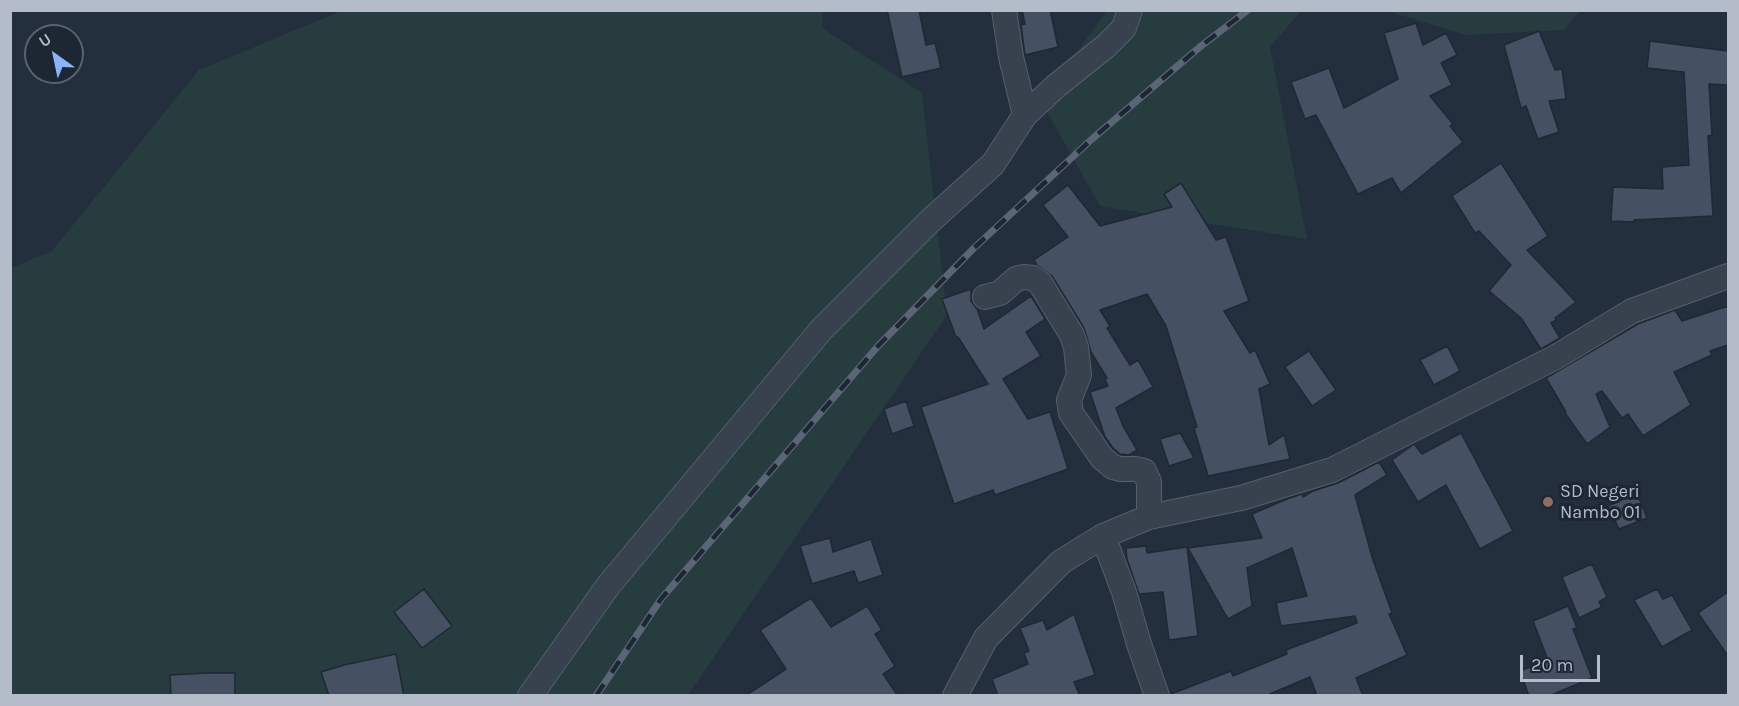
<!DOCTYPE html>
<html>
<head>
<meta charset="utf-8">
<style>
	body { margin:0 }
	#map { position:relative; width:1739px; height:706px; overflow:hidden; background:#242f3e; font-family:Karla,sans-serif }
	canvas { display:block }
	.frame { position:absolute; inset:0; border:12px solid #b4bcc9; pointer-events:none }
	.north { position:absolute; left:24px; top:24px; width:60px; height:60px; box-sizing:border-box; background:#1d2633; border:2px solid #59626f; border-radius:50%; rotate:327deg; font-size:16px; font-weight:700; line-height:24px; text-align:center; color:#b4bcc9 }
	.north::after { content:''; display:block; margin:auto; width:21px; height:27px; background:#8ab4f8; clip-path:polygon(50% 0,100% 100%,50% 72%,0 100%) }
	.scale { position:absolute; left:1520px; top:655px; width:80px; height:27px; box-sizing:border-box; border:3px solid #b4bcc9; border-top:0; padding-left:8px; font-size:18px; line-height:21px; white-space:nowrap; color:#b4bcc9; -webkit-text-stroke:4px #1d2633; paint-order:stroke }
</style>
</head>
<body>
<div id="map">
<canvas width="1739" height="706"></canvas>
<div class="frame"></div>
<div class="north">U</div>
<div class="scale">20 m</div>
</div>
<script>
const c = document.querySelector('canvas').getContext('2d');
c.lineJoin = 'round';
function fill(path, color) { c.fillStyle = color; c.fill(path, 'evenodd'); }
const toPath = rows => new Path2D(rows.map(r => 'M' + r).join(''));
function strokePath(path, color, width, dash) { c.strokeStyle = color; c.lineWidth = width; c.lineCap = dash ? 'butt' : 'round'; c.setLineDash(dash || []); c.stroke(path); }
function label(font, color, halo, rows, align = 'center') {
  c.font = font + ' Karla,sans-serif'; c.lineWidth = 6; c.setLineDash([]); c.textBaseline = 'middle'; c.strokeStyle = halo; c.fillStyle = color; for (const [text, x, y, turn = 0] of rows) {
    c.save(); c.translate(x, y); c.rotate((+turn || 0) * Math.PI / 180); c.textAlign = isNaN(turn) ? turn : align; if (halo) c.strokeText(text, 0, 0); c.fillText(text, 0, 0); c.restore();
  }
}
fill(toPath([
	[823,10,822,28,922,93,947,315,688,695,11,696,11,268,52,251,199,70,341,11],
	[1107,11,1301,11,1270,47,1307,239,1100,206,1041,101],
	[1387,11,1580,11,1564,30,1466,35]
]), '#263c3f');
const building = toPath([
	[887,10,919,10,926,45,935,43,941,68,902,77,887,10],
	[1022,10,1050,10,1058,47,1025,55,1021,25,1025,24,1022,10],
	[1416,23,1423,45,1446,33,1457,55,1441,63,1452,85,1430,96,1453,124,1450,126,1463,142,1401,193,1392,178,1358,194,1316,115,1305,119,1291,82,1329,68,1344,108,1398,79,1384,33,1416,23],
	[1539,31,1555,70,1562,69,1566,99,1549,101,1559,132,1538,139,1526,106,1521,108,1504,45,1539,31],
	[1650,41,1728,51,1728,85,1709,84,1712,135,1708,136,1713,216,1634,220,1634,222,1611,221,1613,187,1663,189,1662,167,1689,165,1684,72,1647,68,1650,41],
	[1501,163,1548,236,1527,250,1576,302,1555,318,1556,320,1551,323,1560,338,1541,349,1521,318,1489,291,1511,265,1479,231,1475,233,1452,196,1501,163],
	[1181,183,1216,240,1226,237,1249,301,1224,311,1250,353,1255,350,1270,384,1259,389,1269,445,1284,435,1290,459,1208,476,1194,428,1197,427,1166,326,1147,294,1100,310,1110,326,1107,328,1130,365,1138,360,1153,387,1116,408,1123,426,1137,450,1129,455,1120,454,1113,448,1105,437,1090,392,1108,386,1105,379,1107,378,1091,352,1084,328,1052,276,1037,265,1034,260,1068,237,1043,205,1068,185,1100,226,1172,207,1164,194,1181,183],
	[971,289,971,301,977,309,984,329,1031,296,1045,319,1026,332,1041,356,1003,379,1028,419,1050,412,1068,469,995,495,993,490,954,504,921,407,988,384,958,337,956,337,942,299,971,289],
	[1728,306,1728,345,1710,351,1712,355,1674,372,1691,405,1643,436,1628,414,1622,418,1602,391,1596,394,1610,427,1587,444,1565,413,1566,412,1546,378,1638,324,1675,310,1682,321,1728,306],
	[1447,346,1460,371,1434,385,1420,360,1447,346],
	[1309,351,1336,390,1312,406,1285,367,1309,351],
	[906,401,914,426,892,434,884,409,906,401],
	[1180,433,1194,458,1169,466,1160,439,1180,433],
	[1461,433,1513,531,1480,549,1446,485,1418,502,1392,460,1414,444,1422,454,1461,433],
	[1379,462,1387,475,1355,495,1372,557,1392,613,1389,614,1407,655,1356,678,1363,696,1317,696,1310,677,1265,696,1172,696,1171,694,1231,671,1233,676,1287,654,1286,650,1357,623,1355,616,1281,626,1276,603,1307,596,1292,548,1247,568,1252,606,1228,619,1188,548,1262,538,1252,514,1287,499,1302,494,1303,497,1313,491,1338,483,1379,462],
	[1637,493,1647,518,1619,529,1608,506,1637,493],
	[830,538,833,552,871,539,883,575,858,583,854,571,812,584,800,546,830,538],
	[1146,546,1147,553,1187,547,1198,636,1169,640,1163,592,1139,594,1127,559,1126,548,1146,546],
	[1592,564,1607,597,1599,602,1602,607,1579,618,1562,577,1592,564],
	[424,589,452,626,422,648,394,612,424,589],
	[1657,589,1663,599,1672,595,1692,630,1662,647,1634,600,1657,589],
	[1728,592,1728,656,1698,613,1728,592],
	[811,598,831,627,867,606,882,630,875,634,895,666,883,674,898,696,745,696,786,669,760,630,811,598],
	[1568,606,1577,628,1573,629,1592,678,1549,696,1529,696,1520,671,1548,660,1533,621,1568,606],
	[1074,614,1095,675,1074,682,1080,696,998,696,992,679,1028,664,1024,653,1029,651,1020,628,1043,620,1047,630,1074,614],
	[396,654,404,696,329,696,321,672,344,665,396,654],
	[208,673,235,673,235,696,171,696,170,675,208,673]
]);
fill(building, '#455162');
strokePath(building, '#1f2835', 1.5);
const minor = toPath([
	[1025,115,1056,86,1106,46,1124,28,1130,10],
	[985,297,1000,293,1016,279,1023,277,1033,278,1040,283,1072,335,1076,347,1079,375,1069,400,1071,413,1102,458,1113,467,1120,469,1135,469,1144,471,1149,482,1149,517],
	[1103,536,1124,592,1139,644,1157,696],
	[530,696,608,586,821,330,930,221,993,164,1025,115,1011,57,1004,10],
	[955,696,986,638,1061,562,1103,536,1149,517,1241,498,1332,470,1556,357,1632,311,1728,276]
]);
strokePath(minor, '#565f6c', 26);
strokePath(minor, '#38414e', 24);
const rail = toPath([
	[596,696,661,599,878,346,974,248,1092,139,1201,46,1248,10]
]);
strokePath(rail, '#5a6575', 7);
strokePath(rail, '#1d2633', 4.5, [14]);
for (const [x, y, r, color] of [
	[1548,502,6,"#8d6e63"]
]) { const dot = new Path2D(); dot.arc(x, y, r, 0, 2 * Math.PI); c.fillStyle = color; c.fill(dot); strokePath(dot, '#1d2633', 2); }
label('18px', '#b4bcc9', '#1d2633', [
	["SD Negeri",1560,492],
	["Nambo 01",1560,513]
], 'left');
</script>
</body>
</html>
